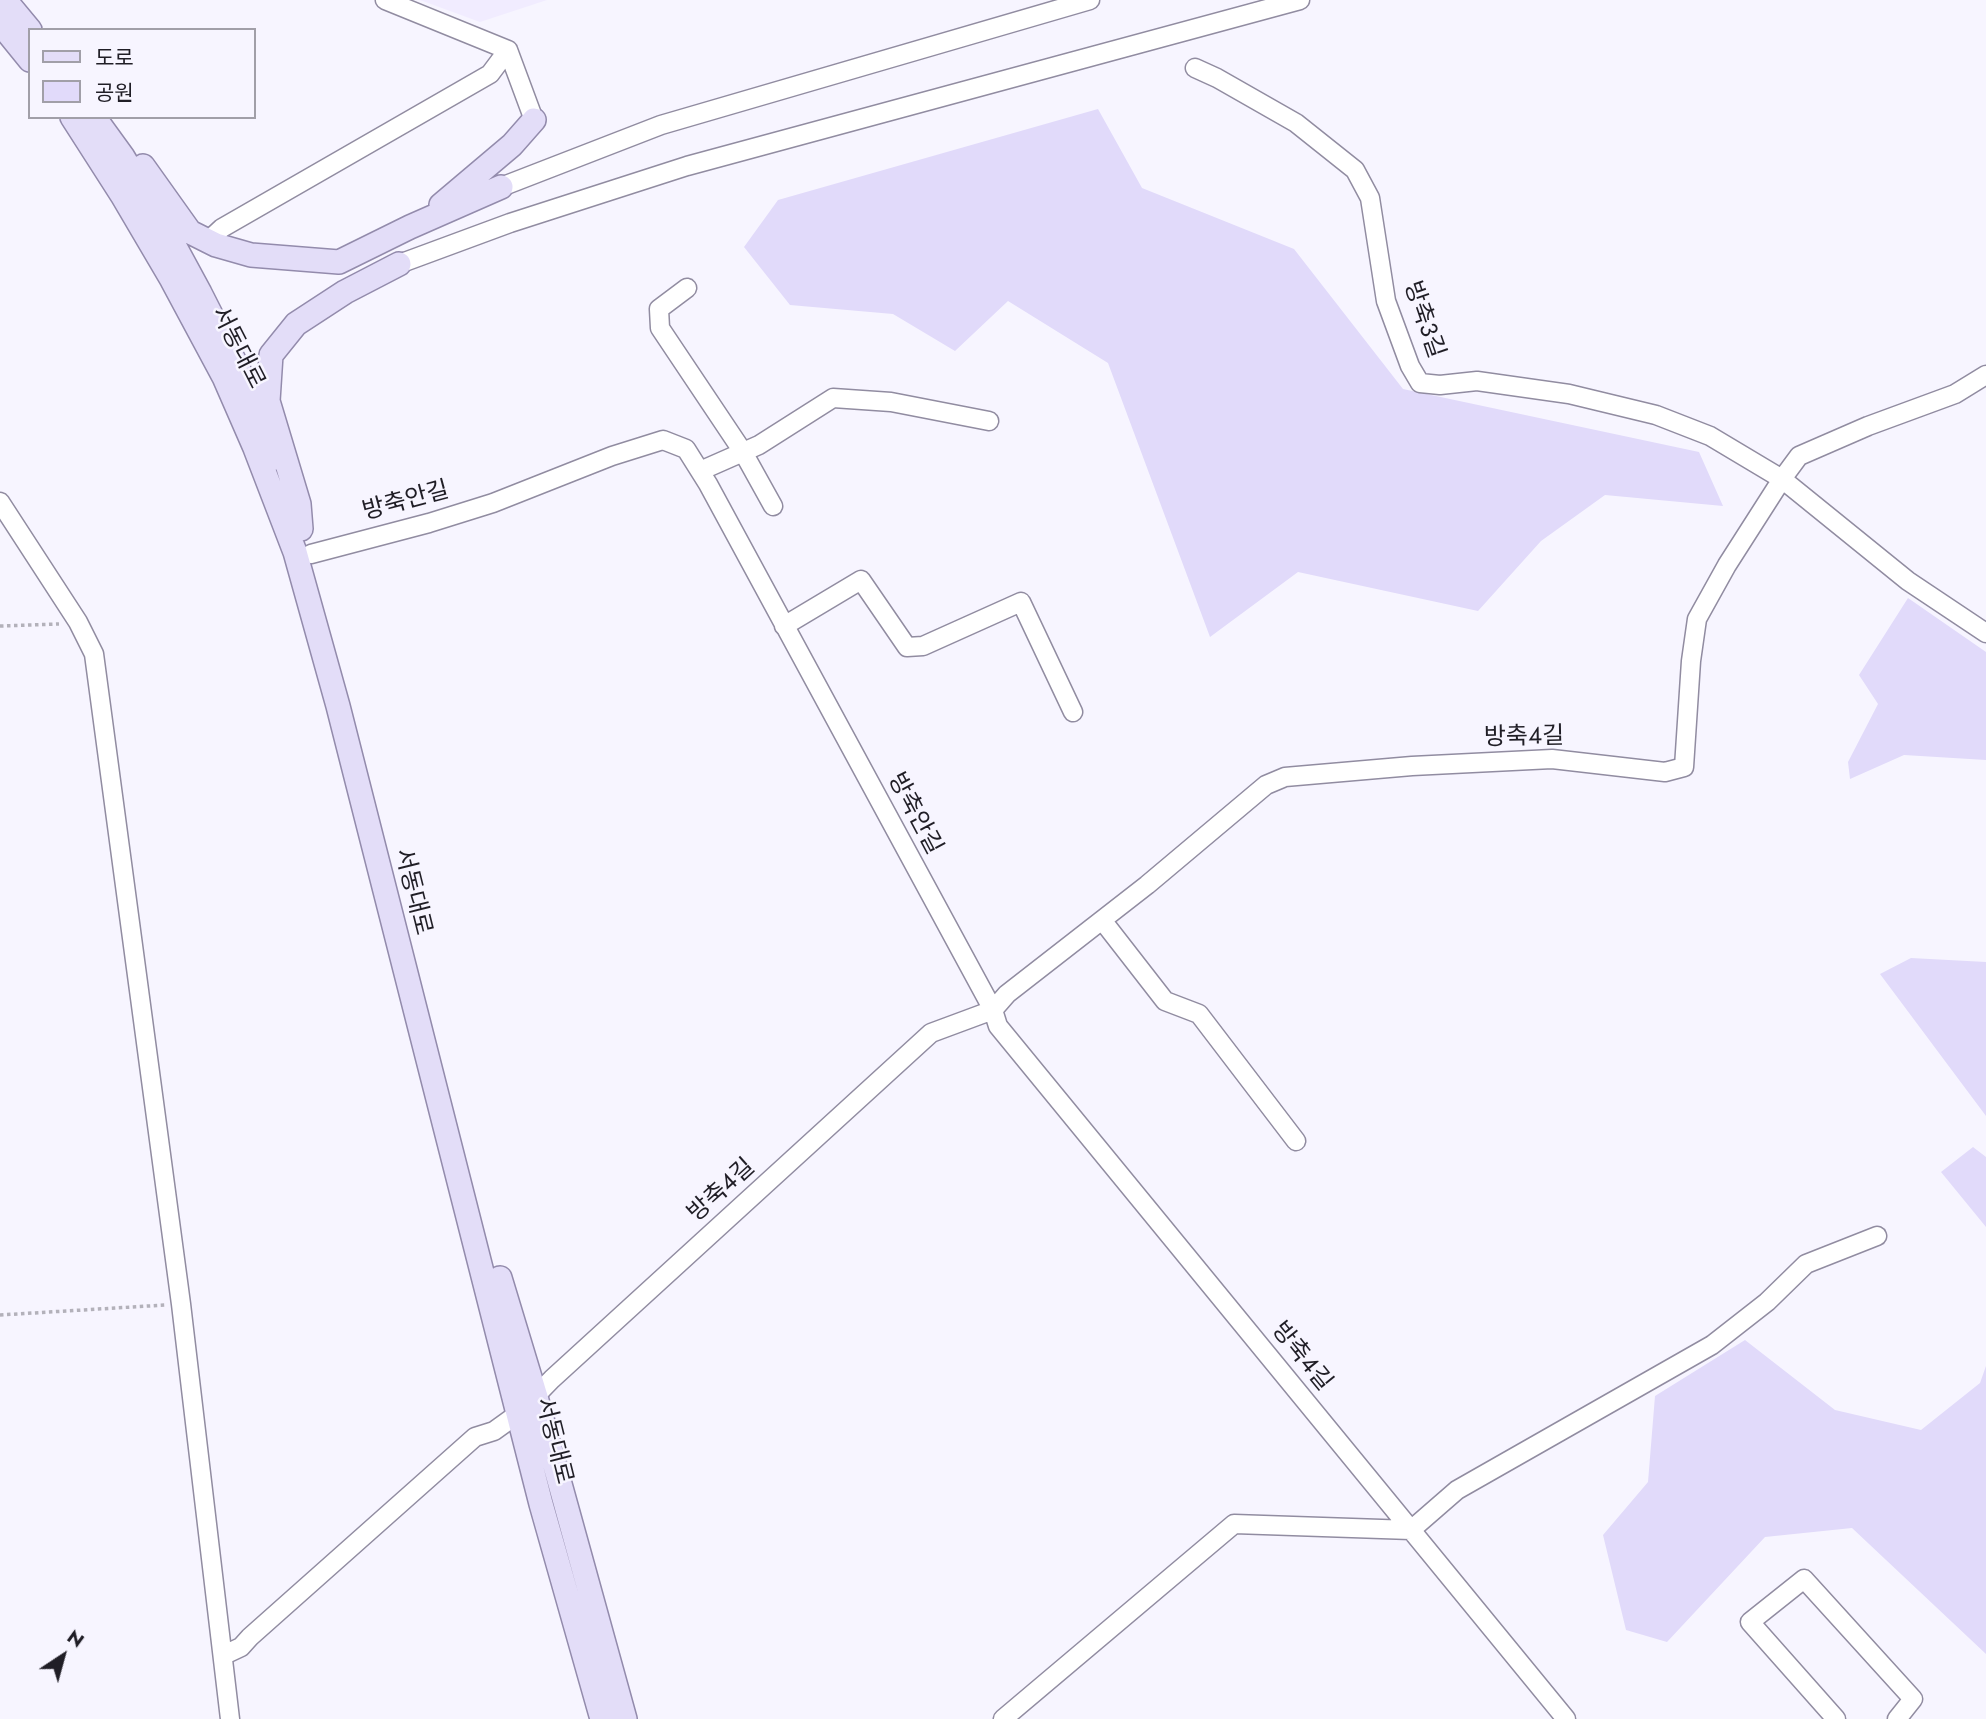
<!DOCTYPE html>
<html>
<head>
<meta charset="utf-8">
<style>
	body { margin:0 }
	#map { position:relative; width:1986px; height:1719px; overflow:hidden; background:#f7f5ff; font-family:Jost,"Noto Sans KR",sans-serif }
	canvas { display:block }
	.legend { position:absolute; left:28px; top:28px; width:228px; height:91px; box-sizing:border-box; background:#f7f5ff; border:2px solid #a19fa8; margin:0; padding:9px 12px; list-style:none; font-size:21px; color:#201e26 }
	.legend li { display:flex; align-items:center; gap:14px; height:35px }
	.legend b { width:35px; border:2px solid #a19fa8 }
	.north { position:absolute; left:28px; top:1621px; width:70px; height:70px; -webkit-text-stroke:5px #f7f5ff; paint-order:stroke; rotate:36deg; font-size:19px; font-weight:700; line-height:28px; text-align:center; color:#201e26 }
	.north::after { content:''; display:block; margin:auto; width:24px; height:32px; background:#201e26; clip-path:polygon(50% 0,100% 100%,50% 72%,0 100%) }
</style>
</head>
<body>
<div id="map">
<canvas width="1986" height="1719"></canvas>
<ul class="legend">
<li><b style="height:9px;background:#e3ddf8"></b>도로</li>
<li><b style="height:19px;background:#e1dafa"></b>공원</li>
</ul>
<div class="north">N</div>
</div>
<script>
const c = document.querySelector('canvas').getContext('2d');
c.lineJoin = 'round';
function fill(path, color) { c.fillStyle = color; c.fill(path, 'evenodd'); }
const toPath = rows => new Path2D(rows.map(r => 'M' + r).join(''));
function strokePath(path, color, width, dash) { c.strokeStyle = color; c.lineWidth = width; c.lineCap = dash ? 'butt' : 'round'; c.setLineDash(dash || []); c.stroke(path); }
function label(font, color, halo, rows, align = 'center') {
  c.font = font + ' Jost,"Noto Sans KR",sans-serif'; c.lineWidth = 5; c.setLineDash([]); c.textBaseline = 'middle'; c.strokeStyle = halo; c.fillStyle = color; for (const [text, x, y, turn = 0] of rows) {
    c.save(); c.translate(x, y); c.rotate((+turn || 0) * Math.PI / 180); c.textAlign = isNaN(turn) ? turn : align; if (halo) c.strokeText(text, 0, 0); c.fillText(text, 0, 0); c.restore();
  }
}
fill(toPath([
	[420,0,547,0,480,22]
]), '#f1ecff');
fill(toPath([
	[1098,109,1142,188,1294,249,1403,389,1699,452,1723,506,1605,495,1541,541,1478,611,1298,572,1210,637,1108,363,1008,301,955,351,893,314,790,305,744,247,778,200],
	[1908,598,1986,652,1986,760,1904,755,1850,779,1848,762,1878,704,1859,675],
	[1911,958,1986,962,1986,1116,1880,974],
	[1973,1147,1986,1157,1986,1227,1941,1172],
	[1745,1340,1835,1410,1921,1430,1980,1383,1986,1366,1986,1654,1852,1528,1765,1537,1667,1642,1626,1630,1603,1535,1648,1482,1655,1396]
]), '#e1dafa');
const minor = toPath([
	[385,0,508,50],
	[508,50,534,120],
	[501,187,661,125,1090,0],
	[208,241,222,228,490,74,508,50],
	[399,264,510,223,687,166,1300,0],
	[687,288,659,309,660,328,743,452,773,506],
	[1986,375,1955,394,1868,426,1799,456,1782,479,1908,581,1986,633],
	[700,471,759,445,833,398,891,402,989,421],
	[0,502,78,622,94,654,181,1304,230,1719],
	[311,554,429,523,493,503,612,456,663,440,686,449,708,484,993,1010,998,1026,1566,1719],
	[784,626,861,580,907,647,923,646,1021,602,1073,712],
	[1102,920,1165,1001,1199,1014,1296,1141],
	[224,1655,241,1647,250,1637,475,1437,494,1431,519,1413,552,1379,931,1033,993,1010,1007,994,1147,885,1266,785,1285,777,1412,766,1552,759,1665,772,1684,767,1691,661,1697,619,1727,565,1782,479,1710,436,1656,415,1569,394,1477,381,1440,385,1420,383,1410,366,1386,301,1370,198,1355,170,1296,123,1217,78,1195,68],
	[1003,1719,1234,1524,1411,1530,1457,1490,1712,1345,1767,1302,1806,1264,1877,1236],
	[1836,1719,1750,1622,1804,1579,1913,1699,1897,1719]
]);
const major = toPath([
	[5,0,30,30],
	[0,23,30,60],
	[72,117,122,195,172,280,224,377,255,448,295,552,338,706,541,1504,602,1719],
	[94,117,123,157,161,221,200,293,239,370,276,458],
	[143,166,190,232,216,245,251,255,339,262,410,227,501,187],
	[441,205,512,145,534,120],
	[301,529,299,504,268,401,271,355,296,324,345,292,399,264],
	[500,1278,536,1397,625,1719]
]);
strokePath(minor, '#918ca1', 21);
strokePath(major, '#938bac', 26);
strokePath(toPath([
	[0,626,59,624],
	[0,1315,165,1305]
]), '#b3b1ba', 3.5, [3.5, 3.5]);
strokePath(minor, '#fff', 18);
strokePath(major, '#e3ddf8', 23);
label('24px', '#201e26', '#f7f5ff', [
	["방축3길",1423,320,71],
	["서동대로",237,348,63],
	["방축안길",406,502,-15],
	["방축4길",1524,738,-1],
	["방축안길",914,814,62],
	["서동대로",412,892,76],
	["방축4길",722,1191,-42],
	["방축4길",1301,1357,51],
	["서동대로",553,1441,76]
]);
</script>
</body>
</html>
